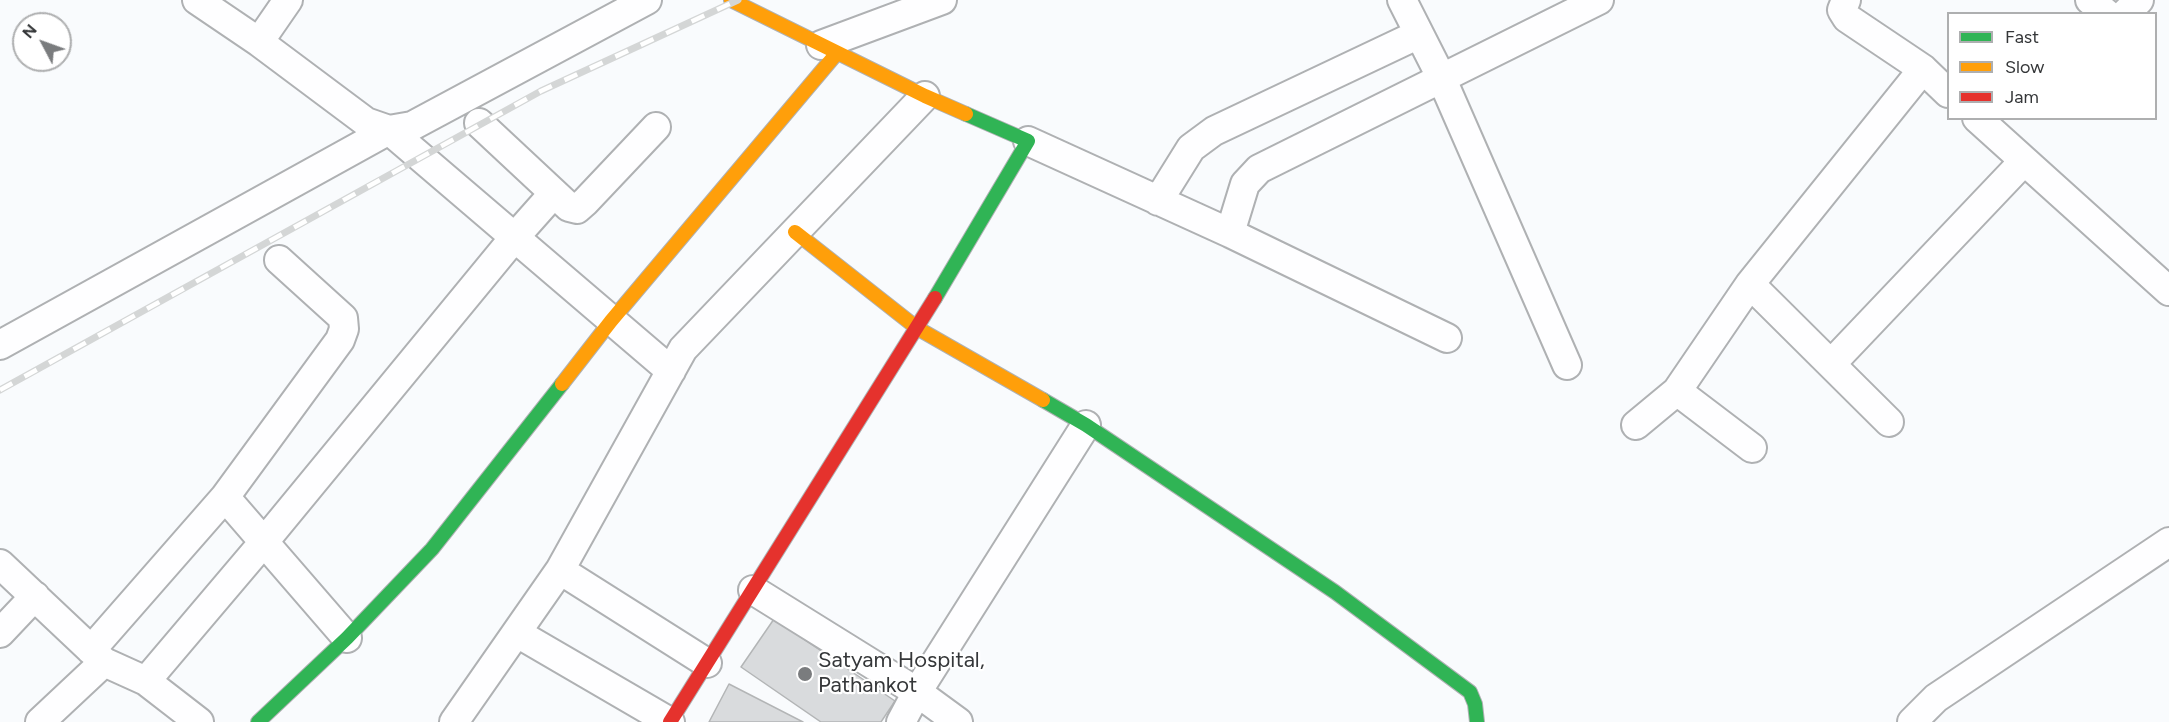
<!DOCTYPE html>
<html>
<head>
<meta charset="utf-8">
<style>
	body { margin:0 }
	#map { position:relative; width:2169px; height:722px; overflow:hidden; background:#f9fbfd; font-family:Figtree,sans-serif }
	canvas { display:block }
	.legend { position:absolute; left:1947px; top:12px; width:210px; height:108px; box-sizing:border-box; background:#fff; border:2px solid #aeafb0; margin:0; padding:8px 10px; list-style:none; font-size:18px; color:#353739 }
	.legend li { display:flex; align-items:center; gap:12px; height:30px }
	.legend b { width:30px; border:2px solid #aeafb0 }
	.north { position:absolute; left:12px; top:12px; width:60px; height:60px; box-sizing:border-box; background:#fff; border:2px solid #aeafb0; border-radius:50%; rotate:311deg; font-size:16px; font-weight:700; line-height:24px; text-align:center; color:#353739 }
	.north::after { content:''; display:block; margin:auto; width:21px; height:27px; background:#7a7c7e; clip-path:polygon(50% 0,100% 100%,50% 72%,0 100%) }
</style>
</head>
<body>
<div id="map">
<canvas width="2169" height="722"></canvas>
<ul class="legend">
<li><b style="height:8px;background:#30b455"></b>Fast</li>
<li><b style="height:8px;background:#ff9f0a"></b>Slow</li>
<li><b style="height:8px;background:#e5322d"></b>Jam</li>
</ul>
<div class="north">N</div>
</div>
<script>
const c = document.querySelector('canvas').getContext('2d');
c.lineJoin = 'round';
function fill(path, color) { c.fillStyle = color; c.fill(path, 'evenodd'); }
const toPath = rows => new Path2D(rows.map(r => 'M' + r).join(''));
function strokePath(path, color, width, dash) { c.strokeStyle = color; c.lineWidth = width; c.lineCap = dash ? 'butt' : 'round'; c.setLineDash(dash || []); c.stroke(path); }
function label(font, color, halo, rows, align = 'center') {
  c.font = font + ' Figtree,sans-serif'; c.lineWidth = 4.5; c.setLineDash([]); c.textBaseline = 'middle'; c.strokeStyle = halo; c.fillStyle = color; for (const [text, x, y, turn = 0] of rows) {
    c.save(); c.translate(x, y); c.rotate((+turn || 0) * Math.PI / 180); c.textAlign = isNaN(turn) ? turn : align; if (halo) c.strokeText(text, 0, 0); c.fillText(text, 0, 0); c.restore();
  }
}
const building = toPath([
	[774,619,895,701,881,722,821,722,741,667,774,619],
	[729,684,803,722,709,722,729,684]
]);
fill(building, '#d9dbdd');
strokePath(building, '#b3b5b6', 1.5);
const street = toPath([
	[197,0,259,42,366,122,389,130,412,126,647,0],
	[1402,0,1441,77,1567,365],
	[1846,0,1842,10,1847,18,1923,69,1948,93],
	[2090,0,2107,14],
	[2125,14,2139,0],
	[259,42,288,0],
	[821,45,942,0],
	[1977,118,2169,291],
	[479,123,569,207,577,209,585,202,656,127],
	[1028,141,1230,233,1447,338],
	[1158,201,1191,148,1214,131,1419,34],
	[1230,233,1245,184,1259,169,1599,0],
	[1750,284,1889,422],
	[0,345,389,130,671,371],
	[1831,364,2024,161],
	[1677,391,1752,448],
	[1636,425,1677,391,1750,284,1923,69],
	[225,497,347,638],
	[0,564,104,662,40,722],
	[560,570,707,663],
	[753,590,917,692,958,722],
	[0,633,35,596],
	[517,633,670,722],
	[91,650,225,497,340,340,344,329,343,318,279,260],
	[104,662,146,681,199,722],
	[146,681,263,543,514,238,554,193],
	[454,722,560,570,683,349,925,96],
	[901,722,917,692,1086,425],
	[1912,722,1936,698,2169,542]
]);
const fast = toPath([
	[935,298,1028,141,966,114],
	[1043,400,1086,425,1335,592,1470,692,1475,704,1477,722],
	[258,722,347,638,432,549,562,384]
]);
const slow = toPath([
	[731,0,925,96,966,114],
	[795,232,917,328,1043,400],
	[562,384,611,321,837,53]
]);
const jam = toPath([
	[670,722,935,298]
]);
strokePath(street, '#afb1b3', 32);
strokePath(fast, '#afb1b3', 16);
strokePath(slow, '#afb1b3', 16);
strokePath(jam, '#afb1b3', 16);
strokePath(street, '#fefeff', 28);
strokePath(fast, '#30b455', 14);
strokePath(slow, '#ff9f0a', 14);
strokePath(jam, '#e5322d', 14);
const rail = toPath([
	[0,390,541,91,738,0]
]);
strokePath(rail, '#d4d6d6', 7);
strokePath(rail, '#fff', 4.5, [14]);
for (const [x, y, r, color] of [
	[805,674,8,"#7a7c7e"]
]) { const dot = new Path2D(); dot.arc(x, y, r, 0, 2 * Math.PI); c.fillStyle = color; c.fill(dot); strokePath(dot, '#fff', 2); }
label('22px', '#353739', '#fff', [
	["Satyam Hospital,",818,661],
	["Pathankot",818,686]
], 'left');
</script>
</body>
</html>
